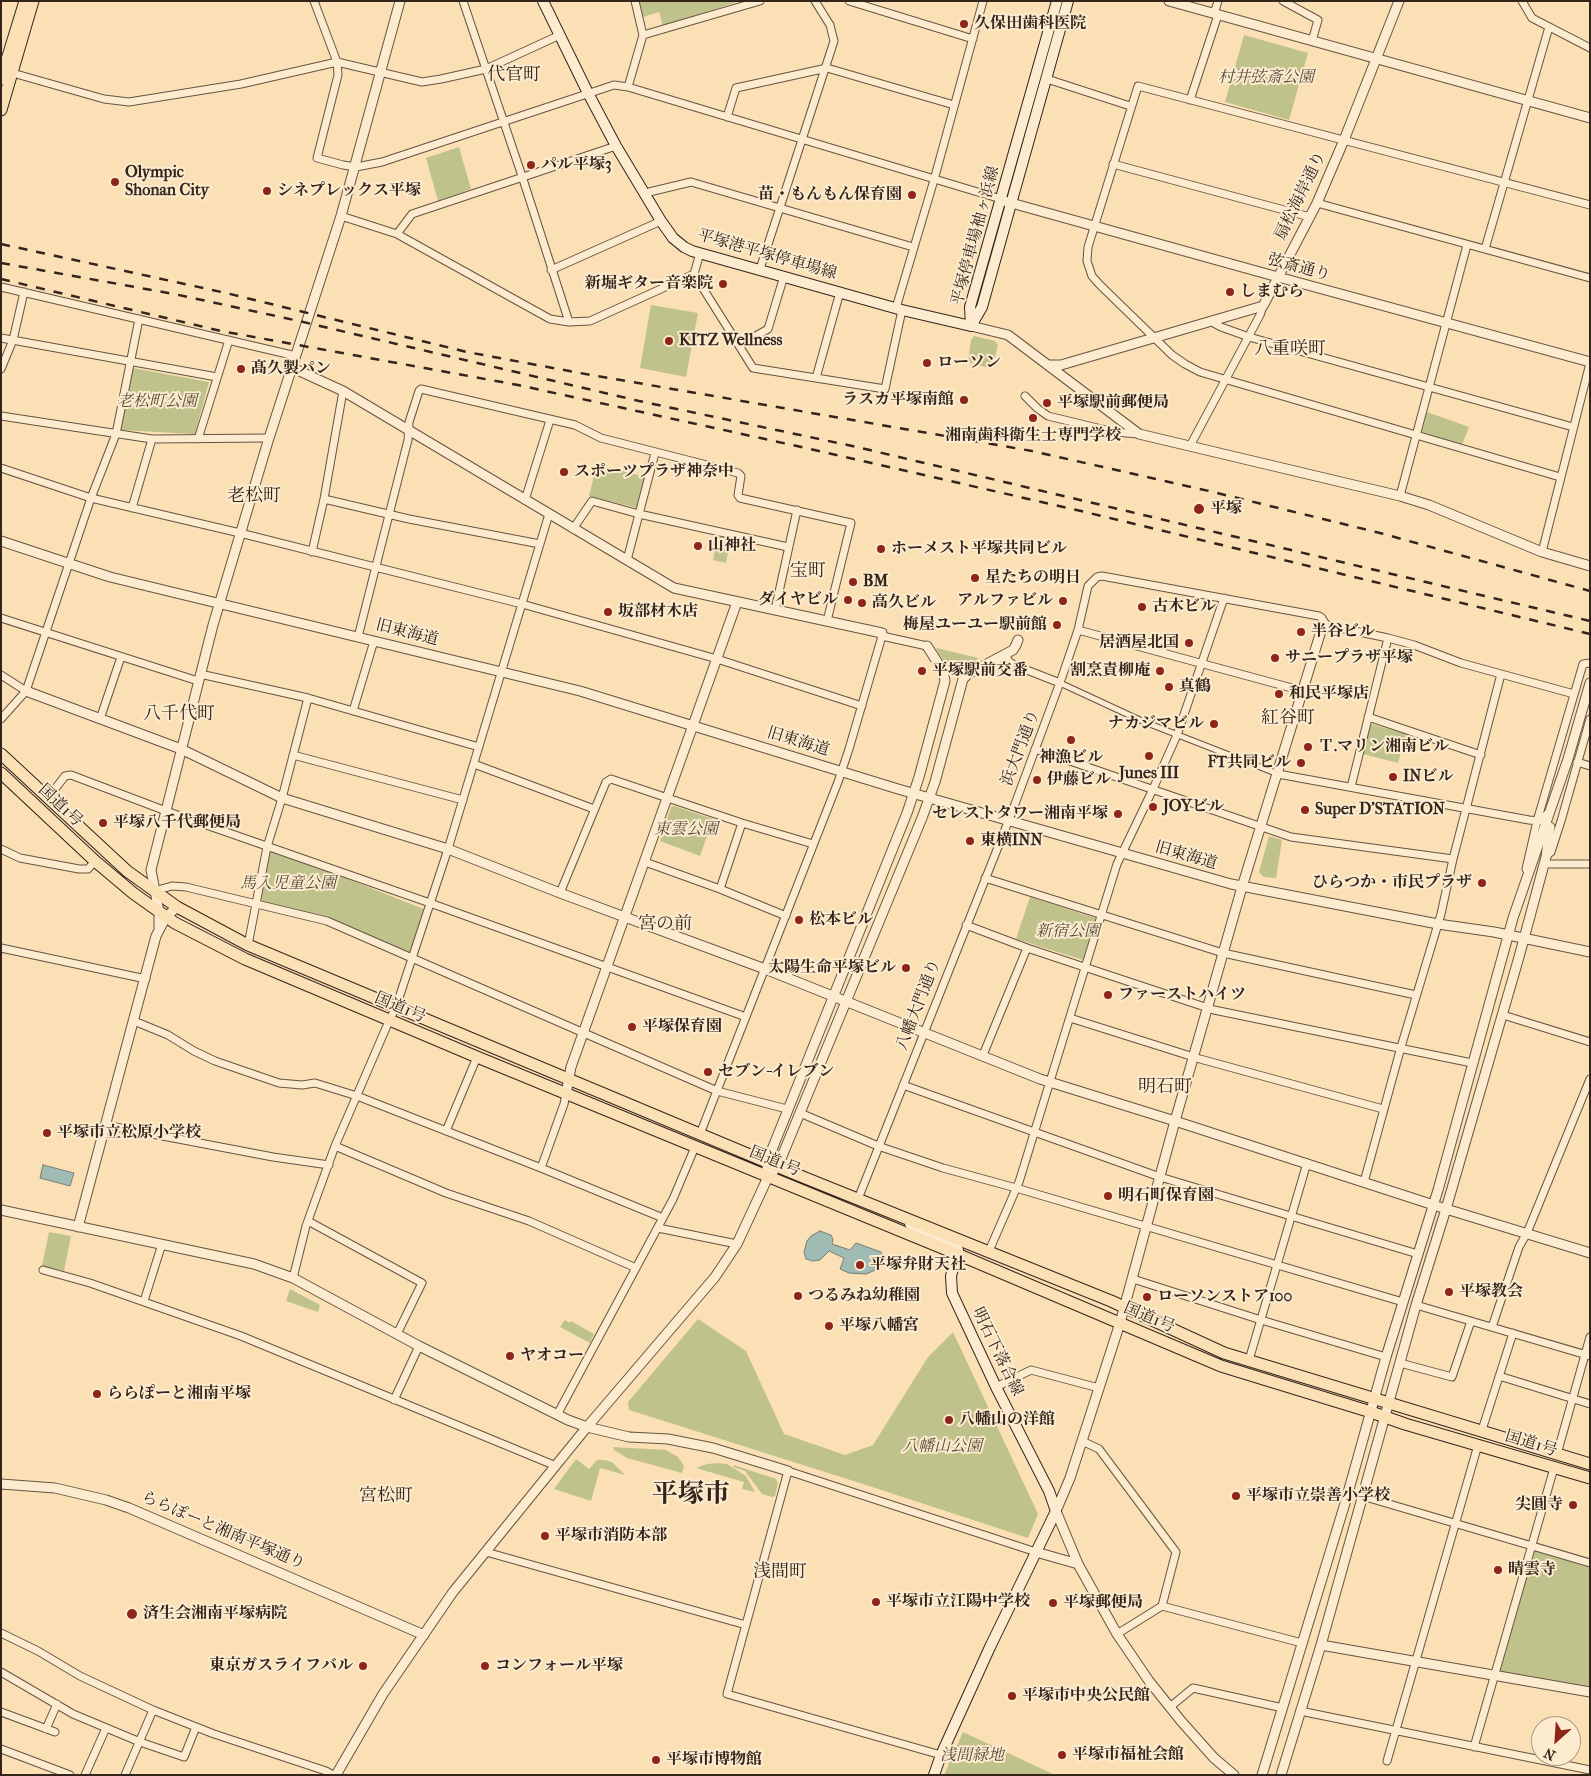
<!DOCTYPE html>
<html>
<head>
<meta charset="utf-8">
<style>
	body { margin:0 }
	#map { position:relative; width:1591px; height:1776px; overflow:hidden; background:#fbe0b5; font-family:"IM FELL French Canon",serif }
	canvas { display:block }
	.frame { position:absolute; inset:0; border:2px solid #33251c; pointer-events:none }
	.north { position:absolute; left:1531px; top:1716px; width:50px; height:50px; box-sizing:border-box; background:#fcebcf; border:1px solid #ac9c87; border-radius:50%; rotate:206deg; font-size:14px; font-weight:700; line-height:20px; text-align:center; color:#33251c }
	.north::after { content:''; display:block; margin:auto; width:18px; height:22px; background:#8f2418; clip-path:polygon(50% 0,100% 100%,50% 72%,0 100%) }
</style>
</head>
<body>
<div id="map">
<canvas width="1591" height="1776"></canvas>
<div class="frame"></div>
<div class="north">N</div>
</div>
<script>
const c = document.querySelector('canvas').getContext('2d');
c.lineJoin = 'round';
function fill(path, color) { c.fillStyle = color; c.fill(path, 'evenodd'); }
const toPath = rows => new Path2D(rows.map(r => 'M' + r).join(''));
function strokePath(path, color, width, dash) { c.strokeStyle = color; c.lineWidth = width; c.lineCap = dash ? 'butt' : 'round'; c.setLineDash(dash || []); c.stroke(path); }
function label(font, color, halo, rows, align = 'center') {
  c.font = font + ' "IM FELL French Canon","Noto Serif JP",serif'; c.lineWidth = 4; c.setLineDash([]); c.textBaseline = 'middle'; c.strokeStyle = halo; c.fillStyle = color; for (const [text, x, y, turn = 0] of rows) {
    c.save(); c.translate(x, y); c.rotate((+turn || 0) * Math.PI / 180); c.textAlign = isNaN(turn) ? turn : align; if (halo) c.strokeText(text, 0, 0); c.fillText(text, 0, 0); c.restore();
  }
}
fill(toPath([
	[639,1,740,1,663,26,659,12,643,17],
	[1244,35,1308,53,1289,120,1225,102],
	[459,147,471,189,438,201,426,158],
	[651,305,698,313,686,377,640,368],
	[974,336,995,341,998,345,993,366,989,368,968,362,971,340],
	[132,368,209,382,195,434,120,430],
	[1427,412,1469,427,1462,445,1422,432],
	[597,464,646,477,638,508,589,496],
	[718,535,731,538,726,563,713,560],
	[937,648,978,658,978,659,951,677,949,669,936,649],
	[1371,724,1406,734,1398,763,1363,754],
	[674,806,713,819,700,856,660,841,671,807],
	[1269,836,1282,840,1276,878,1264,877,1259,872],
	[267,847,426,910,410,955,327,921,256,905],
	[1030,897,1095,918,1096,920,1083,960,1016,939],
	[49,1232,71,1236,64,1271,42,1266],
	[290,1289,320,1305,318,1312,286,1301],
	[698,1319,746,1351,784,1434,845,1455,873,1445,928,1357,953,1332,1038,1514,1028,1538,863,1484,629,1410,628,1402],
	[565,1320,570,1323,571,1321,594,1334,590,1343,560,1327],
	[613,1447,666,1450,678,1457,684,1466,682,1473,627,1458,614,1450],
	[576,1459,589,1469,597,1460,604,1460,612,1462,625,1475,600,1468,591,1501,554,1489],
	[718,1463,727,1464,746,1476,755,1492,742,1489,744,1482,696,1468,707,1464],
	[734,1465,776,1479,778,1483,775,1496,772,1497,762,1494,745,1471,733,1467],
	[1535,1550,1590,1566,1590,1688,1498,1672],
	[963,1732,1055,1775,944,1775]
]), '#c0c28c');
const water = toPath([
	[43,1165,74,1173,70,1186,40,1178,43,1165],
	[820,1231,831,1235,833,1239,832,1244,850,1250,856,1243,881,1252,884,1256,883,1262,880,1268,866,1274,849,1273,840,1269,844,1258,829,1251,820,1260,813,1261,806,1259,804,1252,807,1241,811,1236,820,1231]
]);
fill(water, '#a0bbb4');
strokePath(water, '#747f77', 1);
const pedestrian = toPath([
	[1060,683,1142,721,1278,774]
]);
const minor = toPath([
	[314,1,337,62,338,75,317,158,343,165,356,167,382,162,614,85,628,87,1001,199],
	[463,1,522,176,569,322],
	[635,1,643,35],
	[849,1,973,39],
	[1283,1,1318,20,1312,41],
	[1522,1,1532,18,1590,48],
	[1214,14,1218,1],
	[9,72,104,99,129,102,241,84,337,62,422,82,441,79,486,69,560,35],
	[1047,79,1130,106],
	[628,87,643,35,760,1],
	[1190,100,1218,15],
	[727,117,736,88,827,68,954,105],
	[1113,164,1310,217],
	[645,193,691,182,913,247],
	[1317,203,1590,278],
	[341,216,397,234,550,319,569,322,590,321,694,274],
	[397,234,412,214,616,146],
	[1485,249,1549,27],
	[700,253,694,274,753,368,885,389,902,310],
	[760,269,834,41,830,25,815,1],
	[551,270,661,221],
	[1,287,296,356],
	[896,308,934,180,983,1],
	[1210,321,1221,327,1249,337,1573,427],
	[1,338,217,377],
	[740,345,768,329,784,276],
	[1,369,13,340,24,292],
	[816,378,840,292],
	[1025,396,1037,408,1048,416,1114,432,1139,434],
	[1,416,152,439,269,438],
	[198,439,229,340],
	[1190,446,1260,315,1263,306],
	[1,468,91,498,240,533,522,604,717,659,862,706],
	[1560,477,1200,372,1185,364,1172,355,1100,285,1092,276,1087,261,1088,247,1138,86,1590,205],
	[1400,496,1467,245],
	[324,499,409,519,540,544],
	[525,500,550,420],
	[132,508,152,439],
	[573,529,592,501,639,514,788,547],
	[312,552,324,499,343,391],
	[1542,552,1590,363],
	[627,560,655,453],
	[775,610,797,510],
	[1,618,198,681],
	[1078,630,1303,691],
	[358,637,408,440,409,422,419,391,421,389,575,425,601,438,738,473,741,476,738,495,740,498,851,523,827,621],
	[1006,654,1008,661,1014,665,1060,683],
	[200,674,308,698,479,747],
	[1,675,26,691],
	[353,711,374,641],
	[1368,717,1481,755],
	[1,719,26,691,91,498,116,434,139,319],
	[100,719,121,657],
	[1035,749,1291,837,1453,859],
	[293,755,463,800],
	[1577,762,1590,766],
	[474,764,594,809],
	[1278,774,1529,820,1540,821,1549,812],
	[1351,787,1388,638],
	[48,798,65,776,71,775,166,811,430,903,746,1017],
	[1,849,20,858,79,869,88,869,95,861],
	[1546,856,1551,852,1561,821,1590,719],
	[645,862,720,889,786,916],
	[1544,864,1590,864],
	[1526,869,1537,821,1583,664,1590,663],
	[985,878,1223,953,1416,995],
	[720,889,742,823],
	[154,891,172,886,186,887,327,921,717,1091,787,1109],
	[560,893,606,782,611,779,742,823,813,844],
	[966,925,1027,948,1214,1010,1472,1063],
	[248,945,267,847,282,798,308,698],
	[1,948,146,979],
	[1503,1015,1590,1042],
	[1070,1018,1200,1059,1383,1109],
	[134,1021,168,1035,194,1051,215,1061,279,1083,302,1085,315,1083,357,1096,541,1168,663,1218],
	[983,1055,1027,948],
	[903,1085,1160,1177,1418,1254],
	[800,1113,878,1146,943,1168,1016,1188,1403,1302],
	[105,1125,273,1157,329,1165],
	[446,1131,477,1057],
	[700,1134,838,782,849,749,882,636,927,646],
	[335,1146,446,1193,529,1221,636,1268],
	[541,1168,564,1104,566,1094],
	[1364,1182,1401,1047,1441,914,1453,859,1501,674],
	[858,1199,1012,812,1062,677,1078,630,1088,586,1097,577,1102,576,1319,616,1322,618,1326,625,1388,638,1414,645,1461,663,1574,694],
	[308,1221,422,1283,397,1334],
	[658,1228,737,1244],
	[989,1251,1019,1182,1117,864,1153,789,1177,735,1224,598],
	[43,1270,90,1283,241,1336,556,1466],
	[293,1278,306,1226,335,1146,389,1021,396,1007,448,849,549,514],
	[1133,1279,1261,1320,1386,1357],
	[144,1301,162,1244],
	[1416,1305,1590,1356],
	[1492,1327,1519,1247,1527,1233,1590,1079],
	[1249,1360,1307,1163],
	[1400,1363,1452,1377,1471,1321],
	[1499,1376,1590,1404],
	[996,1387,1031,1370,1099,1388],
	[394,1400,419,1346],
	[557,1415,673,1199,695,1147],
	[1482,1430,1513,1333],
	[1082,1441,1099,1449,1176,1552,1162,1606,1302,1643],
	[1557,1454,1590,1337],
	[1362,1496,1590,1563],
	[486,1552,746,1625],
	[1,1633,38,1651,80,1676,153,1710,214,1734,326,1771,333,1775],
	[1117,1634,1162,1606],
	[1,1672,73,1714,140,1742,184,1757,196,1727],
	[1170,1707,1193,1688,1283,1708],
	[1300,1711,1590,1770],
	[1,1712,55,1732],
	[46,1729,57,1704],
	[1474,1747,1554,1468],
	[1,1749,70,1775],
	[941,1755,727,1694,788,1471,1036,1552],
	[1387,1761,1478,1445],
	[85,1775,106,1728],
	[125,1775,153,1710]
]);
const tertiary = toPath([
	[1169,1,1590,118],
	[1004,201,1278,277,1590,362],
	[971,326,1008,335,1139,434,1400,496,1429,505,1542,552,1590,566],
	[1049,365,1061,365,1263,306,1317,203,1344,140,1399,1],
	[293,368,343,391,674,588,882,633,882,636],
	[1,541,110,577,580,691,898,789,1231,884,1438,924,1494,932,1590,952],
	[26,691,181,749,282,798,448,849,560,893,765,969,1040,1079,1175,1121,1446,1209,1590,1253],
	[159,927,159,912,151,870,213,625,269,438,341,216,400,1],
	[566,1094,571,1067,737,602],
	[767,1167,767,1162,907,813,919,777,945,681,943,671,927,646],
	[1,1210,254,1264,293,1278,419,1346,568,1420,587,1427,629,1437,668,1439,713,1448,788,1471],
	[78,1227,156,936,166,917,177,907],
	[1,1484,55,1488,106,1500,129,1508,424,1635],
	[1036,1552,1078,1564],
	[1321,1645,1590,1692],
	[336,1775,383,1694,453,1592,587,1427,715,1277,737,1244,768,1177,778,1166,922,818,935,782,963,679,968,674,1013,650,1016,645,1018,640],
	[1234,1775,1214,1758,1181,1721,1149,1681,1117,1634,1098,1600,1078,1564,1056,1511,1070,1478,1120,1323,1175,1121,1242,887,1321,631,1326,625],
	[1262,1775,1346,1500,1386,1357,1438,1190,1513,918,1568,759,1590,683],
	[1281,1775,1321,1645,1416,1305,1446,1209,1519,957,1546,857,1550,827]
]);
const secondary = toPath([
	[543,1,588,93,616,146,661,221,673,238,684,247,692,251,902,310,971,326],
	[971,326,982,307,1068,1],
	[971,326,970,307,1057,1],
	[910,1224,926,1234,955,1246,958,1250,951,1276,952,1293,996,1387,1049,1491,1056,1511,990,1647,941,1755,934,1775]
]);
const trunk = toPath([
	[1,79,25,1],
	[1,110,33,1],
	[1,754,127,871,177,907,248,945,793,1173,1111,1301,1224,1353,1590,1464],
	[1,773,95,861,133,893,175,923,245,959,477,1057,957,1254,1221,1366,1371,1412,1405,1424,1590,1478]
]);
strokePath(pedestrian, '#655442', 7);
strokePath(minor, '#655442', 9);
strokePath(tertiary, '#655442', 11);
strokePath(secondary, '#33251c', 12);
strokePath(trunk, '#33251c', 13);
strokePath(pedestrian, '#fcebcf', 5);
strokePath(minor, '#fcebcf', 7);
strokePath(tertiary, '#fcebcf', 9);
strokePath(secondary, '#fcebcf', 10);
strokePath(trunk, '#fbe0b5', 11);
strokePath(toPath([
	[1,244,226,293,467,352,580,373,1032,451,1209,491,1380,533,1590,591],
	[1,263,174,294,299,321,639,401,857,447,1590,621],
	[1,279,221,331,518,385,806,448,1081,511,1590,634]
]), '#33251c', 2.5, [9, 9]);
for (const [x, y, r, color] of [
	[964,24,5,"#8f2418"],
	[531,165,5,"#8f2418"],
	[115,182,5,"#8f2418"],
	[267,191,5,"#8f2418"],
	[912,195,5,"#8f2418"],
	[723,284,5,"#8f2418"],
	[1230,292,5,"#8f2418"],
	[669,341,5,"#8f2418"],
	[927,363,5,"#8f2418"],
	[241,369,5,"#8f2418"],
	[964,400,5,"#8f2418"],
	[1047,403,5,"#8f2418"],
	[1033,418,5,"#8f2418"],
	[564,472,5,"#8f2418"],
	[1199,509,6,"#8f2418"],
	[698,546,5,"#8f2418"],
	[881,549,5,"#8f2418"],
	[975,578,5,"#8f2418"],
	[853,582,5,"#8f2418"],
	[848,600,5,"#8f2418"],
	[1063,601,5,"#8f2418"],
	[862,603,5,"#8f2418"],
	[1142,607,5,"#8f2418"],
	[608,612,5,"#8f2418"],
	[1057,625,5,"#8f2418"],
	[1301,632,5,"#8f2418"],
	[1189,643,5,"#8f2418"],
	[1275,658,5,"#8f2418"],
	[922,671,5,"#8f2418"],
	[1160,671,5,"#8f2418"],
	[1169,687,5,"#8f2418"],
	[1279,694,5,"#8f2418"],
	[1214,724,5,"#8f2418"],
	[1071,740,5,"#8f2418"],
	[1308,747,5,"#8f2418"],
	[1149,756,5,"#8f2418"],
	[1301,763,5,"#8f2418"],
	[1393,777,5,"#8f2418"],
	[1037,780,5,"#8f2418"],
	[1153,807,5,"#8f2418"],
	[1305,810,5,"#8f2418"],
	[1118,814,5,"#8f2418"],
	[103,823,5,"#8f2418"],
	[970,841,5,"#8f2418"],
	[1482,883,5,"#8f2418"],
	[799,920,5,"#8f2418"],
	[906,968,5,"#8f2418"],
	[1108,995,5,"#8f2418"],
	[632,1027,5,"#8f2418"],
	[708,1072,5,"#8f2418"],
	[47,1133,5,"#8f2418"],
	[1108,1196,5,"#8f2418"],
	[860,1265,5,"#8f2418"],
	[1449,1292,5,"#8f2418"],
	[798,1296,5,"#8f2418"],
	[1147,1297,5,"#8f2418"],
	[829,1326,5,"#8f2418"],
	[510,1356,5,"#8f2418"],
	[97,1394,5,"#8f2418"],
	[949,1420,5,"#8f2418"],
	[1236,1496,5,"#8f2418"],
	[1573,1505,5,"#8f2418"],
	[545,1536,5,"#8f2418"],
	[1498,1570,5,"#8f2418"],
	[876,1602,5,"#8f2418"],
	[1053,1603,5,"#8f2418"],
	[132,1614,6,"#8f2418"],
	[363,1666,5,"#8f2418"],
	[485,1666,5,"#8f2418"],
	[1012,1696,5,"#8f2418"],
	[1062,1755,5,"#8f2418"],
	[656,1760,5,"#8f2418"]
]) { const dot = new Path2D(); dot.arc(x, y, r, 0, 2 * Math.PI); c.fillStyle = color; c.fill(dot); strokePath(dot, '#fcebcf', 2); }
label('bold 16px', '#33251c', '#fcebcf', [
	["久保田歯科医院",974,24],
	["パル平塚3",541,165],
	["Olympic",125,173],
	["Shonan City",125,191],
	["シネプレックス平塚",277,191],
	["苗・もんもん保育園",902,195,"right"],
	["新堀ギター音楽院",713,284,"right"],
	["しまむら",1240,292],
	["KITZ Wellness",679,341],
	["ローソン",937,363],
	["髙久製パン",251,369],
	["ラスカ平塚南館",954,400,"right"],
	["平塚駅前郵便局",1057,403],
	["湘南歯科衛生士専門学校",1033,436,"center"],
	["スポーツプラザ神奈中",574,472],
	["平塚",1210,509],
	["山神社",708,546],
	["ホーメスト平塚共同ビル",891,549],
	["星たちの明日",985,578],
	["BM",863,582],
	["ダイヤビル",838,600,"right"],
	["アルファビル",1053,601,"right"],
	["高久ビル",872,603],
	["古木ビル",1152,607],
	["坂部材木店",618,612],
	["梅屋ユーユー駅前館",1047,625,"right"],
	["半谷ビル",1311,632],
	["居酒屋北国",1179,643,"right"],
	["サニープラザ平塚",1285,658],
	["平塚駅前交番",932,671],
	["割烹責柳庵",1150,671,"right"],
	["真鶴",1179,687],
	["和民平塚店",1289,694],
	["ナカジマビル",1204,724,"right"],
	["Ｔ.マリン湘南ビル",1318,747],
	["神漁ビル",1071,758,"center"],
	["FT共同ビル",1291,763,"right"],
	["Junes III",1149,774,"center"],
	["INビル",1403,777],
	["伊藤ビル",1047,780],
	["JOYビル",1163,807],
	["Super D'STATION",1315,810],
	["セレストタワー湘南平塚",1108,814,"right"],
	["平塚八千代郵便局",113,823],
	["東横INN",980,841],
	["ひらつか・市民プラザ",1472,883,"right"],
	["松本ビル",809,920],
	["太陽生命平塚ビル",896,968,"right"],
	["ファーストハイツ",1118,995],
	["平塚保育園",642,1027],
	["セブン-イレブン",718,1072],
	["平塚市立松原小学校",57,1133],
	["明石町保育園",1118,1196],
	["平塚弁財天社",870,1265],
	["平塚教会",1459,1292],
	["つるみね幼稚園",808,1296],
	["ローソンストア100",1157,1297],
	["平塚八幡宮",839,1326],
	["ヤオコー",520,1356],
	["ららぽーと湘南平塚",107,1394],
	["八幡山の洋館",959,1420],
	["平塚市立崇善小学校",1246,1496],
	["尖圓寺",1563,1505,"right"],
	["平塚市消防本部",555,1536],
	["晴雲寺",1508,1570],
	["平塚市立江陽中学校",886,1602],
	["平塚郵便局",1063,1603],
	["済生会湘南平塚病院",143,1614],
	["東京ガスライフバル",353,1666,"right"],
	["コンフォール平塚",495,1666],
	["平塚市中央公民館",1022,1696],
	["平塚市福祉会館",1072,1755],
	["平塚市博物館",666,1760]
], 'left');
label('italic 16px', '#564c38', '#fcebcf', [
	["村井弦斎公園",1266,78],
	["老松町公園",157,402],
	["東雲公園",686,830],
	["馬入児童公園",288,884],
	["新宿公園",1068,932],
	["八幡山公園",942,1447],
	["浅間緑地",972,1756]
]);
label('16px', '#33251c', '#fcebcf', [
	["扇松海岸通り",1301,196,-64],
	["平塚停車場袖ヶ浜線",976,236,-75],
	["平塚港平塚停車場線",767,255,16],
	["弦斎通り",1299,268,15],
	["旧東海道",407,633,14],
	["旧東海道",798,742,17],
	["浜大門通り",1021,748,-69],
	["国道1号",60,806,43],
	["旧東海道",1186,856,16],
	["八幡大門通り",919,1005,-69],
	["国道1号",400,1008,23],
	["国道1号",775,1162,22],
	["国道1号",1149,1318,23],
	["明石下落合線",997,1352,64],
	["国道1号",1531,1444,17],
	["ららぽーと湘南平塚通り",223,1531,23]
]);
label('18px', '#33251c', '#fcebcf', [
	["代官町",514,76],
	["八重咲町",1290,350],
	["老松町",254,497],
	["宝町",808,572],
	["八千代町",179,715],
	["紅谷町",1288,719],
	["宮の前",665,925],
	["明石町",1165,1088],
	["宮松町",386,1497],
	["浅間町",780,1573]
]);
label('bold 26px', '#33251c', '#fcebcf', [
	["平塚市",691,1496]
]);
</script>
</body>
</html>
